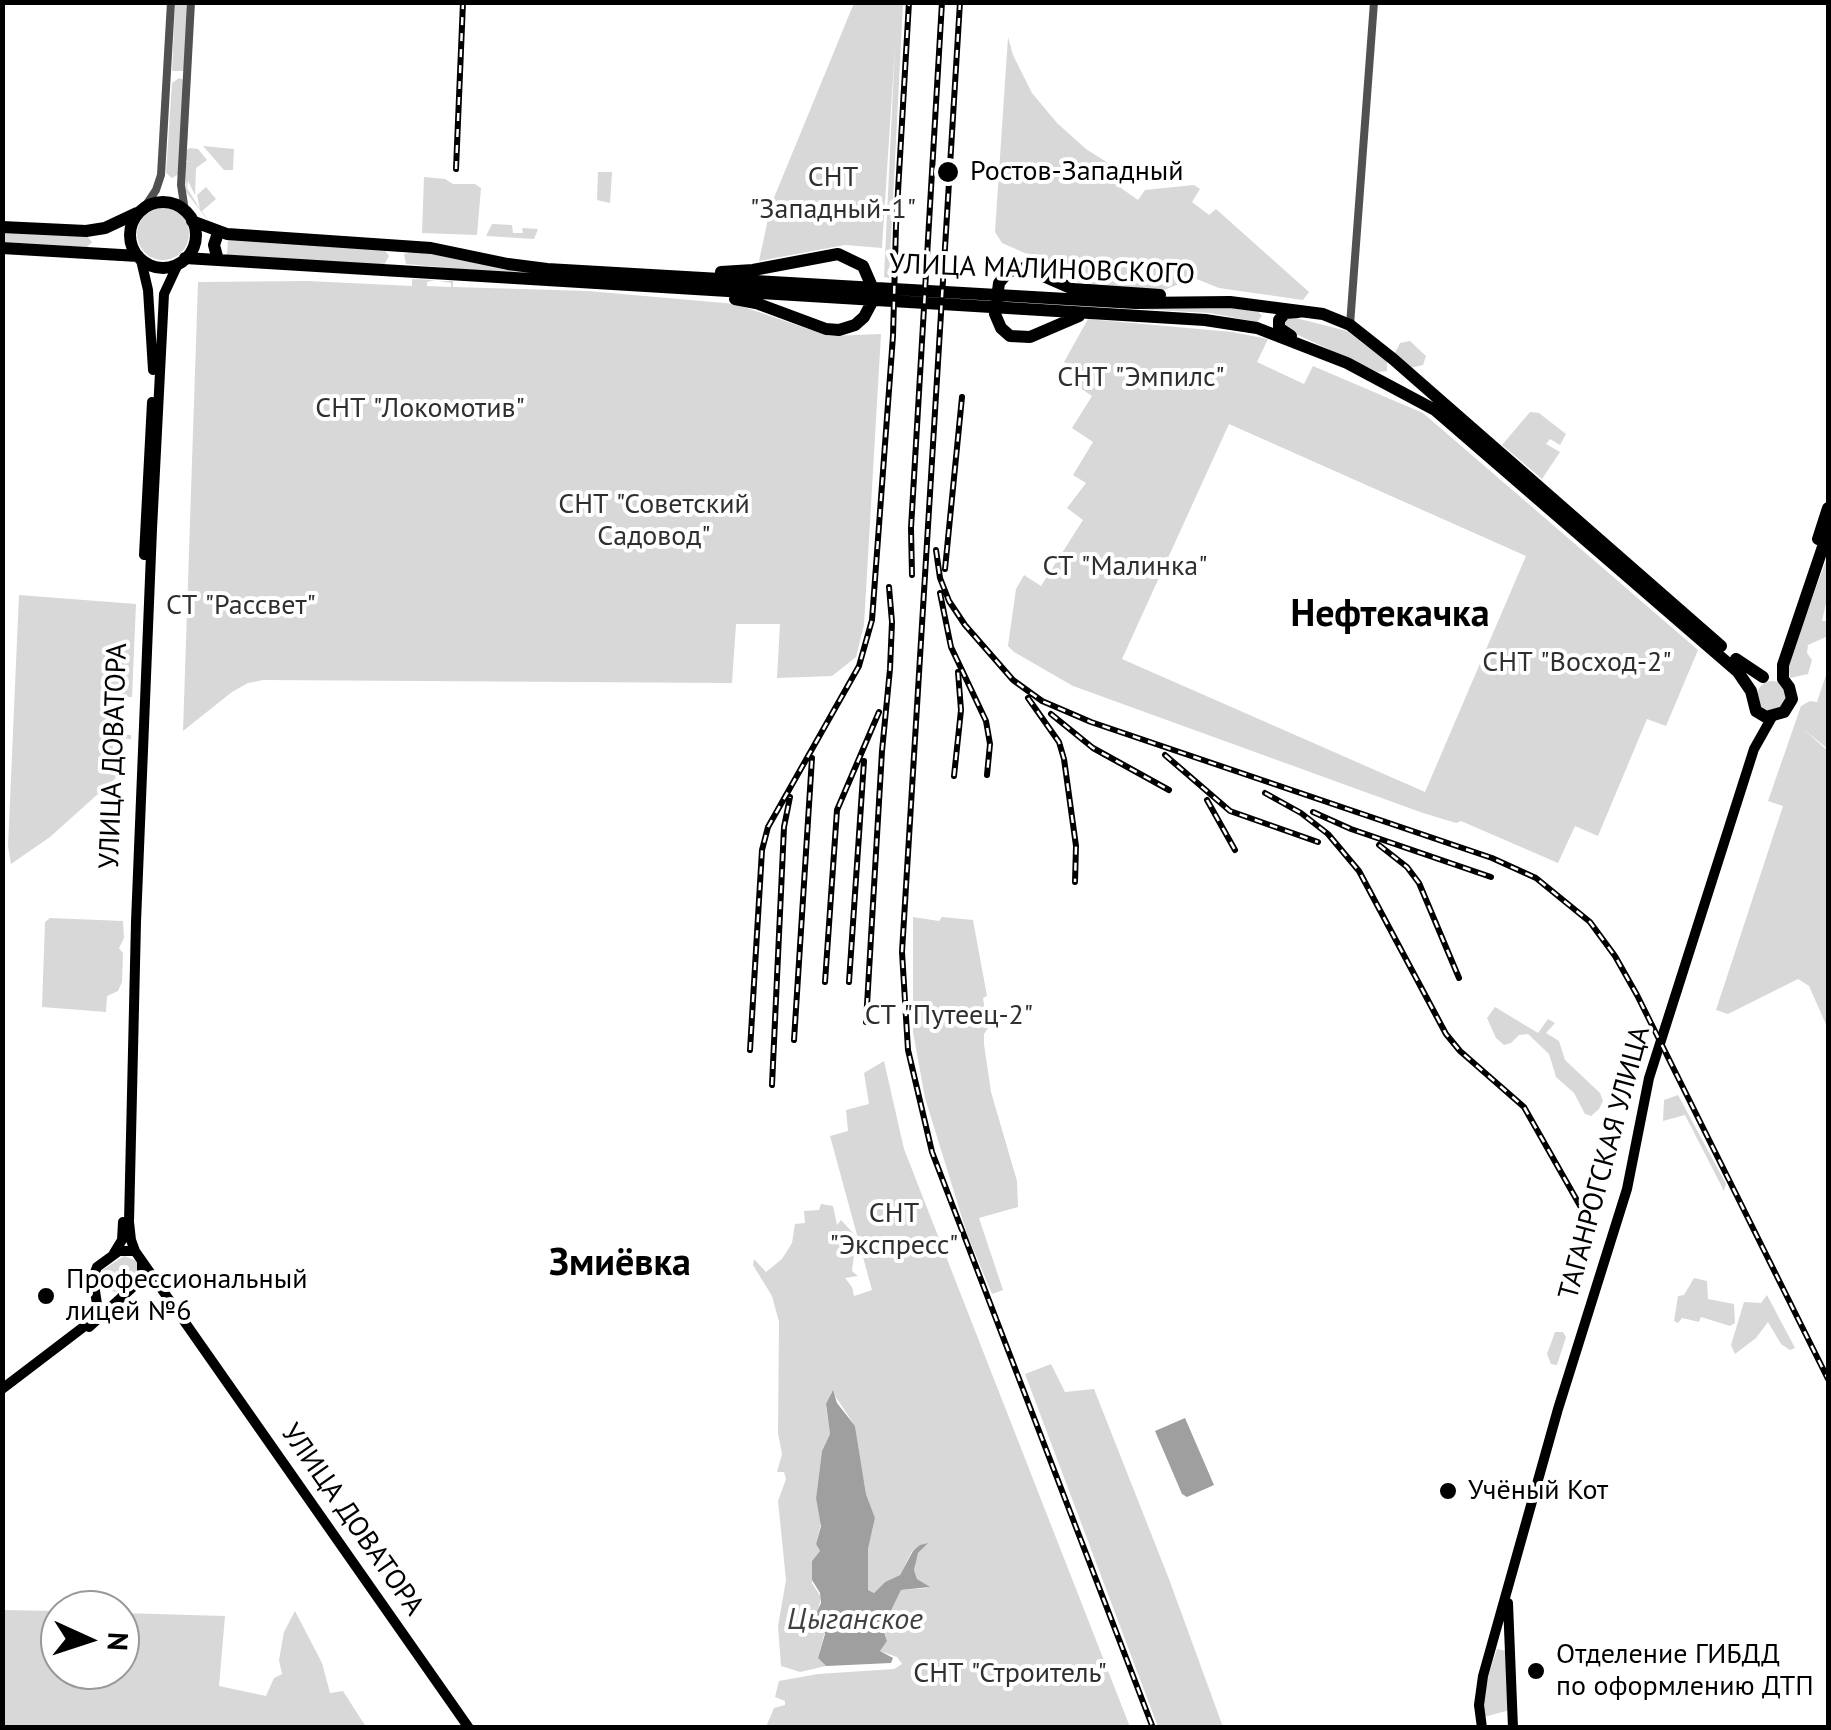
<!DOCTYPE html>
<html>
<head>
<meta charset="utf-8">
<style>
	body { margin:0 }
	#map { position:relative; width:1831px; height:1730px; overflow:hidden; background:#fff; font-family:"PT Sans",sans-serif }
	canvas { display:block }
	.frame { position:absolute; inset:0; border:5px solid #000; pointer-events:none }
	.north { position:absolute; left:40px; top:1590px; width:100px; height:100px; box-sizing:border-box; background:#fff; border:2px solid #999; border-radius:50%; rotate:93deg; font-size:28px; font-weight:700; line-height:40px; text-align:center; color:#000 }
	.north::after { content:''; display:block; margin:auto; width:35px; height:45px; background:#000; clip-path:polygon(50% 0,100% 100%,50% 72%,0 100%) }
</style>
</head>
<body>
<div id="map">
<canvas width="1831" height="1730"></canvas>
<div class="frame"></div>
<div class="north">N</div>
</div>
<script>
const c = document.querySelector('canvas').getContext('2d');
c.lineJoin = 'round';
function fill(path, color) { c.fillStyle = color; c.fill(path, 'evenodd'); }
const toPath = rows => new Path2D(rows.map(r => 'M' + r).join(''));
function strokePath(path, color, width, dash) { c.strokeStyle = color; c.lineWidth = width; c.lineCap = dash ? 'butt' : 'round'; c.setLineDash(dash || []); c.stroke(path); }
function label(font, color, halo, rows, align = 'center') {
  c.font = font + ' "PT Sans",sans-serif'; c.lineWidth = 8; c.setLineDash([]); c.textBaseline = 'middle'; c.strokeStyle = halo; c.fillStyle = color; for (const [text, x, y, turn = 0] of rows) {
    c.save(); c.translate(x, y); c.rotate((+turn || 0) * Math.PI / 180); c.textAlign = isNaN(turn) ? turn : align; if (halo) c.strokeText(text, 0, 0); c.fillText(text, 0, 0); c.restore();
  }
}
fill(toPath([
	[175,3,188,3,185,71,172,71],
	[854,3,903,3,889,278,884,277,895,47,882,248,845,245,759,261,771,205],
	[1008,37,1013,55,1032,93,1057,123,1086,149,1127,175,1121,188,1138,200,1145,190,1194,185,1200,189,1192,202,1209,215,1216,209,1309,292,1303,300,1219,288,1194,278,1164,290,1093,286,1078,282,1050,264,1002,243,995,232],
	[179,78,184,80,179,174,172,178,166,173,172,83],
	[203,146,234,149,233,170,224,170],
	[190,148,198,149,207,160,196,168,195,195,188,181,187,188,200,209,197,195,206,187,216,199,202,211,210,223,186,192,185,162,189,162,185,160,186,150],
	[598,172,612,172,610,203,597,200],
	[424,177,445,179,453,184,475,184,481,188,477,235,422,233],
	'137 234a26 26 0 1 1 52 0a26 26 0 1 1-52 0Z',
	[492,224,512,225,513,233,523,233,522,228,538,229,534,239,486,236],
	[2,230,86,235,92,242,87,247,3,242],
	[228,239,385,250,389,256,384,265,227,255],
	[414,252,646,279,495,272,406,264,404,254],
	[412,279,435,280,427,282,427,286,451,287,451,283,439,281,453,281,453,287,588,291,735,304,829,336,881,334,864,625,856,657,832,676,777,678,780,624,736,624,732,683,263,680,248,683,232,692,183,731,198,282,307,281,412,286],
	[1007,302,1230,308,1258,311,1262,316,1257,322,1210,313],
	[1288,316,1347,331,1387,362,1387,371,1378,372,1285,329,1282,320],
	[1088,319,1232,332,1268,339,1257,362,1304,384,1313,366,1423,413,1698,650,1666,726,1647,719,1598,836,1575,826,1558,863,1461,821,1456,823,1423,813,1073,686,1014,652,1008,646,1016,589,1024,575,1041,586,1083,520,1067,508,1086,483,1073,475,1093,442,1072,428,1092,396,1073,383,1080,372,1064,362],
	[1229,424,1526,556,1425,792,1122,659],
	[1410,341,1426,356,1423,365,1410,368,1395,353,1400,343],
	[1530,412,1539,413,1566,434,1560,445,1550,439,1546,444,1560,452,1542,479,1502,445],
	[1828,555,1828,594,1822,621,1828,621,1828,636,1808,645,1807,653,1812,660,1808,674,1790,678,1788,664],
	[19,595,136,604,132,697,102,696,106,708,113,708,112,722,120,722,117,734,131,735,131,739,113,738,112,767,118,776,50,837,11,864,8,846],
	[1828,669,1828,749,1803,729,1828,751,1828,1029,1809,986,1798,979,1728,1014,1716,1010,1783,806,1768,801,1801,706,1810,701,1817,702],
	'1757 696a15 15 0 1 1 30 0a15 15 0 1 1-30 0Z',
	[913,917,939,921,942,917,973,920,987,996,983,998,988,1028,984,1034,984,1044,991,1092,1017,1181,1018,1207,979,1218,1003,1290,992,1294,967,1234,925,1098,913,1032],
	[50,918,123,921,124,938,119,948,123,953,122,982,118,991,107,996,106,1012,42,1007,45,922],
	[1495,1007,1538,1033,1548,1019,1555,1023,1546,1033,1559,1041,1565,1060,1600,1093,1603,1101,1599,1109,1591,1116,1585,1114,1574,1093,1556,1077,1549,1054,1528,1034,1519,1035,1511,1043,1504,1045,1496,1038,1487,1018],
	[884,1061,904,1149,1130,1727,766,1727,774,1708,785,1705,785,1701,775,1697,779,1681,818,1674,894,1669,902,1664,897,1657,880,1651,887,1641,884,1631,886,1621,901,1590,928,1588,917,1579,914,1570,916,1556,924,1546,912,1551,900,1575,885,1582,874,1593,868,1590,868,1549,875,1518,866,1494,855,1426,832,1391,826,1407,830,1434,822,1451,816,1497,821,1523,816,1544,820,1551,812,1561,812,1583,821,1597,817,1614,825,1631,818,1658,826,1666,800,1672,781,1666,778,1626,786,1580,778,1501,786,1479,784,1472,777,1472,782,1454,778,1433,779,1322,772,1296,753,1265,754,1259,766,1272,782,1259,792,1243,795,1224,805,1223,804,1211,819,1210,821,1204,833,1206,837,1225,841,1220,853,1233,843,1254,848,1257,854,1255,852,1271,858,1276,845,1278,852,1287,854,1296,872,1290,830,1136,848,1131,846,1110,869,1104,864,1073],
	[1678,1095,1726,1184,1724,1191,1685,1115,1663,1121,1664,1100],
	[124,1256,137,1261,138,1273,136,1278,116,1292,104,1290,99,1281,101,1271],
	[1694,1278,1707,1281,1708,1299,1734,1304,1735,1323,1730,1326,1701,1317,1699,1322,1682,1318,1678,1323,1674,1321,1678,1296,1684,1295],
	[1767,1295,1795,1348,1790,1350,1781,1344,1768,1322,1756,1338,1735,1354,1731,1345,1744,1302,1761,1303],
	[1555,1332,1563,1332,1566,1337,1557,1365,1551,1364,1547,1354],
	[1051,1364,1065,1392,1094,1389,1169,1579,1223,1727,1158,1727,1025,1374],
	[3,1610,60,1611,60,1670,120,1670,120,1613,225,1616,219,1686,266,1696,274,1678,282,1674,279,1660,284,1632,295,1611,322,1663,330,1693,343,1691,366,1727,3,1727],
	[1497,1649,1506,1651,1510,1710,1484,1717,1484,1689]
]), '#d8d8d8');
fill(toPath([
	[833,1390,837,1403,855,1426,866,1494,875,1518,868,1549,868,1590,874,1593,885,1582,900,1575,913,1551,920,1545,928,1543,918,1553,914,1570,917,1579,930,1587,901,1590,886,1621,884,1632,887,1641,880,1651,893,1658,891,1663,826,1666,818,1658,825,1634,816,1614,821,1603,820,1593,812,1580,812,1561,820,1551,816,1544,821,1526,816,1498,822,1451,830,1434,826,1404],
	[1185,1418,1214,1485,1187,1497,1182,1494,1155,1431]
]), '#9f9f9f');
strokePath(toPath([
	[144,208,156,190,161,175,171,2],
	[185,211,181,185,191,2],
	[1350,325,1374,2]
]), '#515151', 8);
strokePath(toPath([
	[141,260,148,290,153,370],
	[178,264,164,294,152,529,136,922,129,1222,131,1240,135,1251,469,1728],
	[144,555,152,402],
	[114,1253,122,1240,123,1222],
	[89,1327,134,1286,142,1275,142,1262],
	[2,1389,90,1322,97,1304,93,1278,97,1267,119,1251,135,1251],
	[1508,1603,1513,1728],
	[1482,1728,1479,1705,1483,1676,1558,1409,1627,1189,1649,1078,1754,749,1772,717]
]), '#000', 10);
strokePath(toPath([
	'130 235a33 33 0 1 1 66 0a33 33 0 1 1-66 0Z',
	[192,221,227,234,431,248,508,264,547,269,1136,303,1230,302,1323,314,1350,325,1393,359,1721,646],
	[2,227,86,231,105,228,137,213],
	[2,248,138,256],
	[185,258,1205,320,1257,328,1347,363,1435,410,1738,672,1751,691,1756,711,1766,717,1784,712,1792,699,1789,687,1783,679,1783,665,1828,532],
	[218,260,214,245,218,233],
	[721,272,753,270,838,254,863,266,873,289,872,302,864,317,855,325,839,330,826,329,756,303,735,299],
	[1079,316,1030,337,1010,336,1001,328,995,314,999,283,1009,271,1025,268,1073,289,1160,295],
	[1291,336,1279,328,1279,320,1285,313,1298,312],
	[1818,539,1828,508],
	[1736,659,1763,677]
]), '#000', 12);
const rail = toPath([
	[960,2,902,952,908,1050,932,1152,1153,1728],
	[456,169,463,2],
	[936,550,940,578,949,601,965,625,1013,680,1042,701,1091,722,1492,858,1536,878,1590,922,1615,956,1637,995,1828,1379],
	[945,569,962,397],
	[912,575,911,528,942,2],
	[940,593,951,647,986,721,990,744,987,775],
	[1028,698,1059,742,1064,759,1076,846,1075,882],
	[1051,714,1093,748,1169,790],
	[1165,755,1230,811,1318,842],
	[954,776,961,710,958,672],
	[1265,793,1301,813,1328,834,1359,871,1446,1034,1460,1051,1524,1107,1583,1211],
	[1207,800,1235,850],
	[1313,812,1351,829,1491,877],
	[1379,845,1407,867,1419,883,1459,978],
	[825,982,837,810,879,712],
	[849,982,864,761],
	[866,1022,882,751,890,669,892,622,889,587],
	[794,1040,812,758],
	[750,1050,762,850,768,827,859,666,872,620,893,336,896,226,909,2],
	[772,1085,784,827,790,797]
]);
strokePath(rail, '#000', 6);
strokePath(rail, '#fff', 2.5, [8]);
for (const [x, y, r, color] of [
	[948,172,12,"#000"],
	[46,1296,10,"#000"],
	[1448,1491,10,"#000"],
	[1536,1671,10,"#000"]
]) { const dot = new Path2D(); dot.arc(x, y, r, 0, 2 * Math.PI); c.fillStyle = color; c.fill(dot); strokePath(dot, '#fff', 4); }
label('28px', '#000', '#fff', [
	["Ростов-Западный",970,172],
	["Профессиональный",66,1280],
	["лицей №6",66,1312],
	["Учёный Кот",1468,1491],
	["Отделение ГИБДД",1556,1655],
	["по оформлению ДТП",1556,1687]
], 'left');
label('28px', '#2f2f2f', '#fff', [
	["СНТ",833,178],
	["\"Западный-1\"",833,210],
	["СНТ \"Эмпилс\"",1141,378],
	["СНТ \"Локомотив\"",420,409],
	["СНТ \"Советский",654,505],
	["Садовод\"",654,537],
	["СТ \"Малинка\"",1125,567],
	["СТ \"Рассвет\"",241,606],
	["СНТ \"Восход-2\"",1577,663],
	["СТ \"Путеец-2\"",949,1016],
	["СНТ",894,1214],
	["\"Экспресс\"",894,1246],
	["СНТ \"Строитель\"",1010,1674]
]);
label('28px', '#000', '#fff', [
	["УЛИЦА МАЛИНОВСКОГО",1042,270,2],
	["УЛИЦА ДОВАТОРА",114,756,-88],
	["ТАГАНРОГСКАЯ УЛИЦА",1605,1163,-75],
	["УЛИЦА ДОВАТОРА",352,1520,55]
]);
label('italic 30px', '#404040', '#fff', [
	["Цыганское",855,1620]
]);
label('bold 38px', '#000', '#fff', [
	["Нефтекачка",1390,615],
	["Змиёвка",620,1264]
]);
</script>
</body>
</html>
